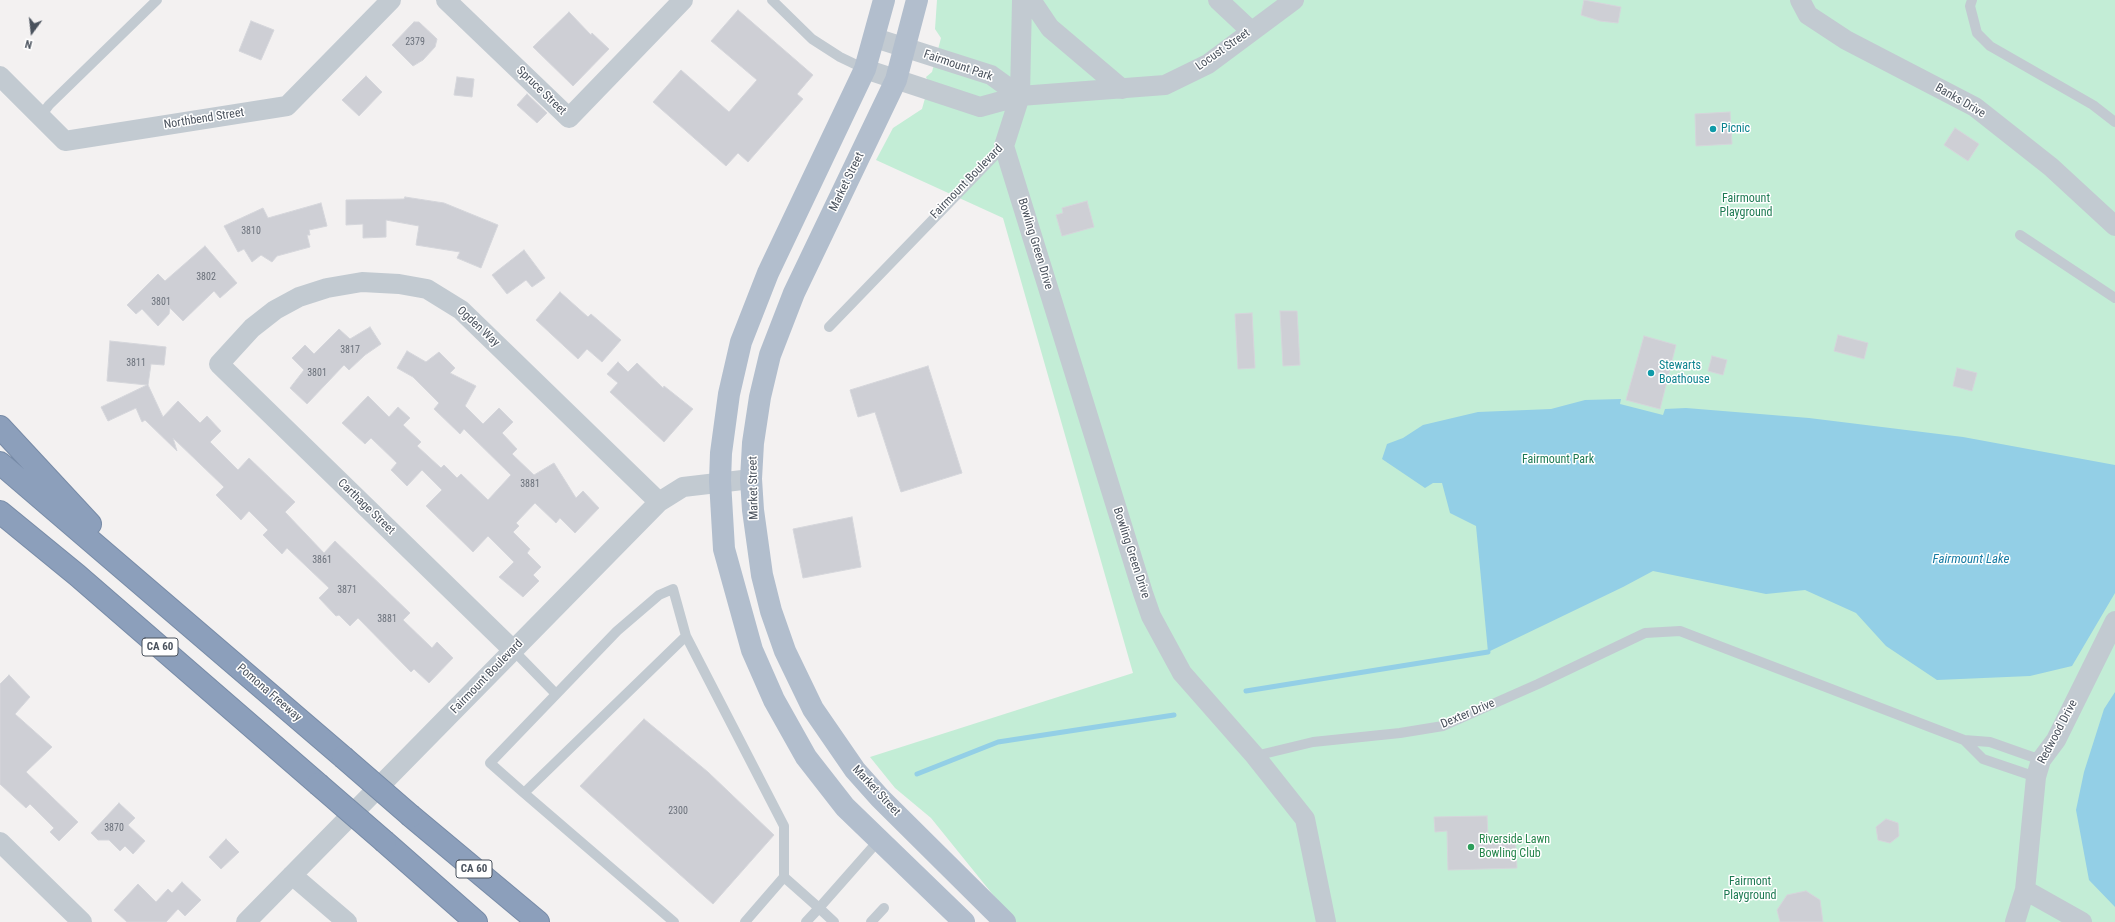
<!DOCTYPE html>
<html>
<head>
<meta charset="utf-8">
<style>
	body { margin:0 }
	#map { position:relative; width:2115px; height:922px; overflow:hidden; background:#f3f1f1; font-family:"Roboto Condensed",sans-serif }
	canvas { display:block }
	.north { position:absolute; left:12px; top:12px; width:40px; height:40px; -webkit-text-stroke:3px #fff; paint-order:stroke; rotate:195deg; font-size:11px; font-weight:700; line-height:16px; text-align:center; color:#4a525d }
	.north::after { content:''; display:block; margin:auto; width:14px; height:18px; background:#4a525d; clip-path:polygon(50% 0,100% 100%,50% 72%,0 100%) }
</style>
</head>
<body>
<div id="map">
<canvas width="2115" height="922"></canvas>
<div class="north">N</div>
</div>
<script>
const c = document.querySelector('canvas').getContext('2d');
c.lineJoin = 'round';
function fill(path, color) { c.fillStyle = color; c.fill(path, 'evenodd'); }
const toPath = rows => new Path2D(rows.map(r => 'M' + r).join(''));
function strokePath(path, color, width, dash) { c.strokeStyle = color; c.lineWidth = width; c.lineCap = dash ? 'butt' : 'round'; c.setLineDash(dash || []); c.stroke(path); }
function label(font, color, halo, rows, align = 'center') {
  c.font = font + ' "Roboto Condensed",sans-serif'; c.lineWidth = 3; c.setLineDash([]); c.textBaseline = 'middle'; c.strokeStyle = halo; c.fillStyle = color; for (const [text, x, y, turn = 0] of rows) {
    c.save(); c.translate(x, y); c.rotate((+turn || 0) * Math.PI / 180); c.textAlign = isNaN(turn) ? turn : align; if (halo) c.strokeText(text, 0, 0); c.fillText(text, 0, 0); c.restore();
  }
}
fill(toPath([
	[937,0,2115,0,2115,922,1015,922,931,818,895,788,870,757,1133,673,1003,218,876,160,893,128,922,109,929,84,926,77,932,72,941,38,935,29]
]), '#c3edd6');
fill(toPath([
	[1621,399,1620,404,1663,415,1665,409,1686,408,1809,418,1963,437,2115,465,2115,593,2072,666,2030,676,1937,680,1886,646,1856,613,1805,590,1766,594,1653,571,1623,587,1488,652,1476,526,1450,513,1442,483,1433,483,1425,488,1382,459,1387,444,1403,438,1423,425,1478,412,1551,409,1585,400],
	[2115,692,2115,907,2089,880,2076,810,2084,772,2104,709]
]), '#93cfe6');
strokePath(toPath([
	[1246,691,1488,652],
	[917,774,998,742,1174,715]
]), '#93cfe6', 5);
const building = toPath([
	[1584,0,1621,7,1618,23,1600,21,1581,15,1584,0],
	[738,10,813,75,797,94,803,99,748,162,738,153,726,166,653,102,681,70,729,112,757,80,711,41,738,10],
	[569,12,591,35,592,33,609,49,573,86,533,47,569,12],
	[251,21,274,30,261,60,239,51,251,21],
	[414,22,419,22,437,39,435,47,423,60,413,66,392,45,414,22],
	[366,76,382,92,359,116,342,100,366,76],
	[457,77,474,79,472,97,454,95,457,77],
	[527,94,547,113,537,123,517,105,527,94],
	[1730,112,1732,144,1696,146,1695,114,1730,112],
	[1955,128,1979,144,1968,161,1944,145,1955,128],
	[405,197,444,203,498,225,481,268,457,258,460,252,416,245,419,226,386,220,386,237,363,238,363,224,346,225,346,200,404,199,405,197],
	[1087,201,1094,227,1062,236,1056,215,1063,213,1062,208,1087,201],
	[321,203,327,226,309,230,310,235,307,235,310,247,277,256,272,262,261,255,252,262,244,249,238,252,224,226,263,208,268,218,321,203],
	[205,246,237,283,220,298,214,291,183,321,170,308,169,314,158,326,142,309,136,314,127,305,158,274,165,281,205,246],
	[524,250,545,278,532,287,526,280,507,294,492,275,524,250],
	[560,292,588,317,591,314,621,340,602,362,587,349,578,359,536,320,560,292],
	[1280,311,1297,311,1300,365,1283,366,1280,311],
	[1252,313,1255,368,1238,369,1235,314,1252,313],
	[370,327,381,344,365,355,349,370,344,365,307,404,290,388,304,370,292,358,305,345,314,354,339,329,350,339,370,327],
	[1838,335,1868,343,1864,359,1834,351,1838,335],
	[1644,336,1676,345,1660,409,1626,400,1644,336],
	[110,341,166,347,164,365,151,364,148,385,163,417,178,401,200,423,207,416,221,431,210,442,238,470,249,458,295,502,285,512,324,553,335,541,410,613,403,620,432,648,437,642,453,658,429,683,414,669,411,672,358,618,350,626,339,615,336,616,319,598,329,588,287,548,282,554,263,535,268,530,249,511,241,520,216,495,224,487,173,438,177,451,145,420,142,422,136,408,108,421,101,407,147,385,107,381,110,341],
	[407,351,426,362,439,352,455,368,450,373,476,386,465,406,483,424,499,408,513,422,502,433,517,449,512,454,534,475,554,463,576,498,583,491,599,508,575,533,560,518,556,523,535,503,516,523,519,526,513,532,530,549,527,553,541,567,533,575,539,581,523,597,499,577,514,562,488,536,473,552,426,506,442,490,422,470,407,486,391,470,397,463,371,438,365,444,342,423,368,396,389,417,398,407,410,418,403,425,421,442,417,446,441,468,444,465,457,478,461,474,488,500,511,475,464,429,460,434,434,409,439,403,413,377,397,368,407,351],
	[1712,356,1727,360,1723,375,1708,371,1712,356],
	[618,362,628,372,637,363,663,388,664,386,693,409,664,442,610,392,618,383,607,374,618,362],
	[928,366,962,473,901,492,875,412,858,417,850,390,928,366],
	[1957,368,1977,373,1972,391,1953,386,1957,368],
	[852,517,861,567,803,578,793,529,852,517],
	[9,675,30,697,15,714,52,747,26,772,78,822,59,841,50,832,54,828,30,804,26,808,0,784,0,684,9,675],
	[644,719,708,772,774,835,713,904,580,786,644,719],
	[119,803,135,818,128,825,145,841,133,854,125,846,120,851,109,840,98,840,91,833,119,803],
	[1487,816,1488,838,1515,835,1517,868,1448,870,1447,831,1435,832,1434,817,1487,816],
	[1886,819,1898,823,1899,836,1890,843,1878,840,1876,827,1886,819],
	[226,839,239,852,221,869,209,857,226,839],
	[182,882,201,900,185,916,178,909,166,922,127,922,114,910,138,884,156,902,168,889,172,893,182,882],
	[1806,891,1820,900,1823,922,1780,922,1777,910,1787,895,1806,891]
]);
fill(building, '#cecfd5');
strokePath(building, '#d5d6db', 1);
const highway = toPath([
	[0,427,90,524],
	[0,463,343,757],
	[0,512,77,575,318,784],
	[411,816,538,922],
	[385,842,476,922]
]);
strokePath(highway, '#778ba7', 24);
strokePath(toPath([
	[772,0,812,39,840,57,865,69],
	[1972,0,1970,6,1977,33,1990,46,2093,105,2115,122],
	[40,117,49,105,157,0],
	[2020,235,2115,298],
	[829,327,1004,146],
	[513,650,556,694],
	[1964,740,1990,742,2041,760],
	[1255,756,1313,742,1400,733,1443,726,1538,684,1645,633,1680,631,1964,740,1983,759,2036,777],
	[524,793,490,763,617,631,659,595,673,589,686,636],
	[674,922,524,793,686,636,784,826,784,877,819,908,879,840],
	[745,922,784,877],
	[806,922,819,908,834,922],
	[871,922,884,908]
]), '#c2cad1', 10);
strokePath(toPath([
	[446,0,569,118,683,0],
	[1022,0,1020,96,1004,146,1143,593,1151,616,1182,673,1255,756,1305,819,1326,922],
	[1031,0,1050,28,1122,89],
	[1218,0,1250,30],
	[1800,0,1808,15,1846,40,1975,107,2051,167,2115,226],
	[875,38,991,75,1020,96],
	[865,69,980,107,1020,96,1165,85,1208,64,1294,0],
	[0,76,65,141,287,106,391,0],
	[513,650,219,364,252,328,275,310,299,297,327,288,362,282,399,284,427,289,461,310,659,502],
	[0,842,82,922],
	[292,875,347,922],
	[2025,890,2082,922],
	[246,922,659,502,683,487,751,479],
	[2015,922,2025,890,2036,777,2041,760,2056,740,2115,621]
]), '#c2cad1', 20);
strokePath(toPath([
	[884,0,865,69,768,273,741,342,729,394,721,453,720,481,724,549,752,650,774,700,806,757,845,807,964,922],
	[917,0,896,80,794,293,770,355,760,397,753,443,751,479,753,510,762,575,771,611,785,651,813,709,855,770,880,798,1005,922]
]), '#b2becd', 22);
strokePath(highway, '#8c9fbb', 22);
const highwayBridge = toPath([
	[343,757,411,816],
	[318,784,385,842]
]);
strokePath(highwayBridge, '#778ba7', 24, []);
strokePath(highwayBridge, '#8c9fbb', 22);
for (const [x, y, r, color] of [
	[1713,129,4,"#0f9aa8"],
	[1651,373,4,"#0f9aa8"],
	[1471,847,4,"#2e9e5b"]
]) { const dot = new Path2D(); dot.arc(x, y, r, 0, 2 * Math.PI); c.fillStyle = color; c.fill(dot); strokePath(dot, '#fff', 1.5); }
label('10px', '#6b717b', null, [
	["2379",415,42],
	["3810",251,231],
	["3802",206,277],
	["3801",161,302],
	["3817",350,350],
	["3811",136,363],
	["3801",317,373],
	["3881",530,484],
	["3861",322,560],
	["3871",347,590],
	["3881",387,619],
	["2300",678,811],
	["3870",114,828]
]);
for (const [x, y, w] of [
	[160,647,36],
	[474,869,36]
]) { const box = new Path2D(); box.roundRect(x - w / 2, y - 9, w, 18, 3); c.fillStyle = '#fff'; c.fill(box); strokePath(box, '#4a525d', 1); }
label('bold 11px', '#4a525d', null, [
	["CA 60",160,647],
	["CA 60",474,869]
]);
label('12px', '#4a525d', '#fff', [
	["Locust Street",1223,50,-35],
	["Fairmount Park",958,66,19],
	["Spruce Street",541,91,44],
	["Banks Drive",1960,101,30],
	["Northbend Street",204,119,-9],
	["Market Street",847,182,-64],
	["Fairmount Boulevard",967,182,-46],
	["Bowling Green Drive",1035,244,73],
	["Ogden Way",478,327,43],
	["Market Street",754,488,-91],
	["Carthage Street",366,507,44],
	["Bowling Green Drive",1131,553,72],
	["Fairmount Boulevard",487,677,-46],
	["Pomona Freeway",269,693,41],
	["Dexter Drive",1468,714,-23],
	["Redwood Drive",2058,732,-62],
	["Market Street",876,791,47]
]);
label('12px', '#0d838f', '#fff', [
	["Picnic",1721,129],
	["Stewarts",1659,366],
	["Boathouse",1659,380]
], 'left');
label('12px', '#1e7a53', '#fff', [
	["Fairmount",1746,199],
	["Playground",1746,213],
	["Fairmount Park",1558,460],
	["Fairmont",1750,882],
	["Playground",1750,896]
]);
label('12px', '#27864d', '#fff', [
	["Riverside Lawn",1479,840],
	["Bowling Club",1479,854]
], 'left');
label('italic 13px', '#167ba3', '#fff', [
	["Fairmount Lake",1971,560]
]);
</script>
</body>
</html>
